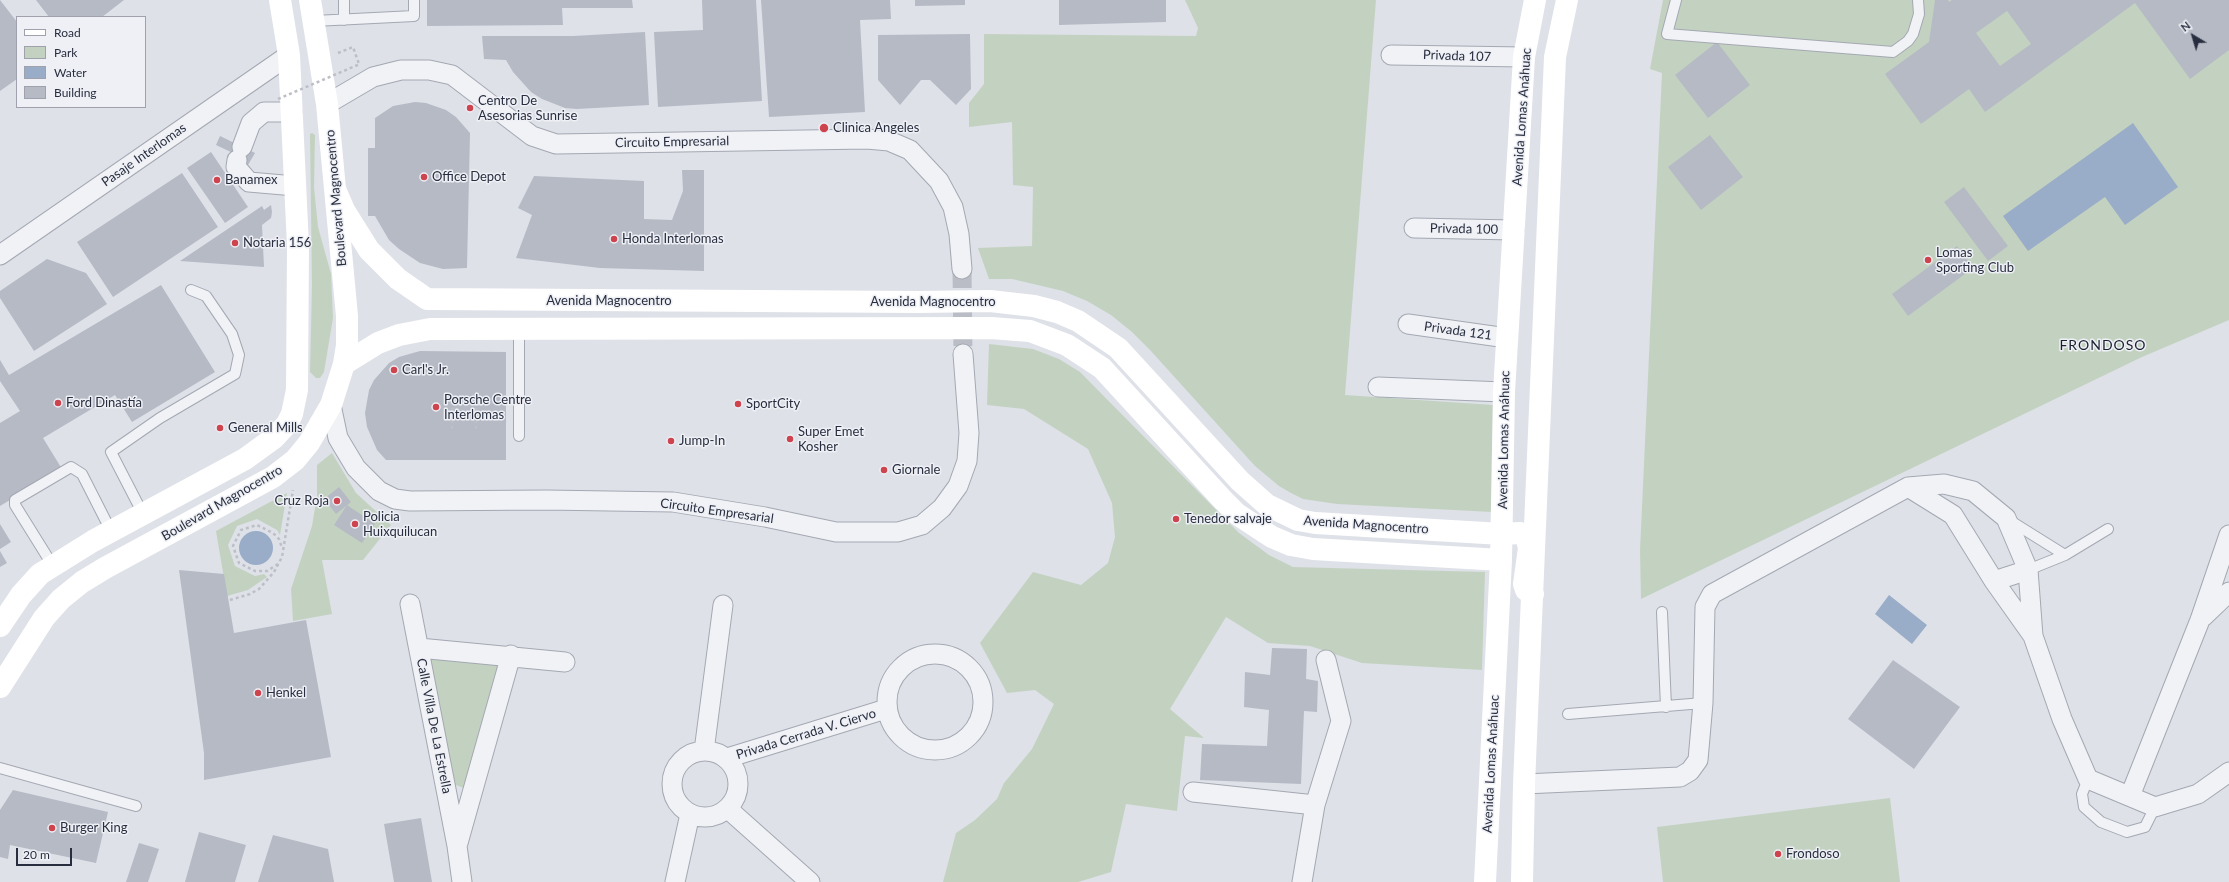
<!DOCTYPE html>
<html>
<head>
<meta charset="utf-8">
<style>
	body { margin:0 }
	#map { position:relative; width:2229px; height:882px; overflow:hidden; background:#dee1e8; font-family:Lato,sans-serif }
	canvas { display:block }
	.legend { position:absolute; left:16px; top:16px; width:130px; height:92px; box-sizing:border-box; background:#eef0f5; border:1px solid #9fa2ac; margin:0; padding:5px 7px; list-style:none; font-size:12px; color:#282e3f }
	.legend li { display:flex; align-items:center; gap:8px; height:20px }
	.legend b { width:20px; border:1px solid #9fa2ac }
	.north { position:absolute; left:2173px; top:16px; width:40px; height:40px; -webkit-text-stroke:3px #eef0f5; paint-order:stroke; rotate:322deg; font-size:11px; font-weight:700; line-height:16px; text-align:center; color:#282e3f }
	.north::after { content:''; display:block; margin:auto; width:14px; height:18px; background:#282e3f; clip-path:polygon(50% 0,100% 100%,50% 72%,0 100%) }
	.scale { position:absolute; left:16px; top:848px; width:56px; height:18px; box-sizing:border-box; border:2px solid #282e3f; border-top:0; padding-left:5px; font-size:12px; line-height:14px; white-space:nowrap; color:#282e3f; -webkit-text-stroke:3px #eef0f5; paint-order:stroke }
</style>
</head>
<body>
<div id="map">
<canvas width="2229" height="882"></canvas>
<ul class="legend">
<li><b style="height:5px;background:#fff"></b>Road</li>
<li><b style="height:11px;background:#c3d2c0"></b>Park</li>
<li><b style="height:11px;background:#99acc8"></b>Water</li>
<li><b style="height:11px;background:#b6bac5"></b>Building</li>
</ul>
<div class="north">N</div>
<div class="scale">20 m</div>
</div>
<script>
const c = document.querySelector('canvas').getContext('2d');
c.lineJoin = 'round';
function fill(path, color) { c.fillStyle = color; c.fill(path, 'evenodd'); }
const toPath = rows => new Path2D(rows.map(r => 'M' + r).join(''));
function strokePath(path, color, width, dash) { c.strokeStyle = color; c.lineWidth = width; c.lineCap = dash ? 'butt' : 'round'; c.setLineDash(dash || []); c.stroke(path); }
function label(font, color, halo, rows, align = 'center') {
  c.font = font + ' Lato,sans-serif'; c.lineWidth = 3; c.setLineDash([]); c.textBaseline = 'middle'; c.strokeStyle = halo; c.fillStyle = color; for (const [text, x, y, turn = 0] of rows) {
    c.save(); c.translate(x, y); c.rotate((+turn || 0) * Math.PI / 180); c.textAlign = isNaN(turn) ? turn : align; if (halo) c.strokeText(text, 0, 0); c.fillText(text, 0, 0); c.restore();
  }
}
fill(toPath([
	[1185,0,1376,0,1345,395,1493,405,1492,512,1337,504,1303,499,1291,493,1279,486,1255,466,1150,350,1132,332,1111,315,1087,301,1063,291,1012,279,989,279,978,248,1032,246,1033,187,1013,185,1012,122,969,127,969,103,984,84,984,34,1196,36,1198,28],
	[1663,0,2229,0,2229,320,2142,357,1641,599,1640,550,1662,73,1650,69],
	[312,133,315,135,314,187,318,227,331,274,333,318,324,372,320,378,316,378,310,372,312,286,310,134],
	[989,344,1033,349,1059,359,1080,372,1239,533,1269,555,1293,567,1485,572,1482,670,1362,663,1310,646,1268,643,1226,617,1170,709,1204,738,1185,736,1177,811,1126,804,1111,872,1078,882,943,882,956,833,975,820,997,799,1004,783,1032,749,1054,704,1035,690,1007,693,980,643,1033,572,1081,585,1108,563,1115,537,1112,503,1088,449,1024,409,987,405],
	[332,453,356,493,391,525,363,560,322,560,332,614,293,621,291,589,312,526,317,496,317,465],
	[287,493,280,535,277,530,257,519,237,526,228,545,235,566,255,576,264,574,267,577,248,590,227,596,216,531],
	[420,648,511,656,472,791,445,781],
	[1890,798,1900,882,1663,882,1657,827]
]), '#c3d2c0');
fill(toPath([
	[2133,123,2178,187,2125,225,2105,197,2028,251,2003,216],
	'239 548a17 17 0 1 1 34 0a17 17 0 1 1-34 0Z',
	[1889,595,1927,625,1912,644,1875,614]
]), '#99acc8');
fill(toPath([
	[0,0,17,22,17,79,0,91],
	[36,0,124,0,102,17,49,17],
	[427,0,632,0,633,8,562,8,563,25,427,26],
	[702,0,756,0,762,101,658,107,654,32,703,30],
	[761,0,890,0,891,19,860,20,865,112,769,117],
	[915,0,965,0,965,5,915,6],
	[1059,0,1166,0,1166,22,1059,25],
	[1935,0,1948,0,1949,2,1952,0,2229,0,2229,50,2190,79,2135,3,1985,112,1969,89,1921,124,1885,74,1929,42],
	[2007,11,2031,44,2000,66,1976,33],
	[645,32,649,105,577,109,565,108,542,99,531,92,513,72,506,60,484,59,482,36,573,36],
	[970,34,971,89,956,105,930,80,921,80,900,105,878,80,878,35],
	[1717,42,1750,85,1708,118,1675,75],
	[415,102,426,103,446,110,456,117,470,133,467,268,443,269,420,263,399,249,389,240,375,216,368,216,368,148,375,148,375,118,393,106],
	[1710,135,1743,177,1701,210,1668,167],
	[220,136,255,153,248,165,231,157,233,153,216,145],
	[211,152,248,207,225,223,187,168],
	[682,170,704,170,704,271,600,268,516,258,532,215,518,208,534,176,644,181,644,219,672,220,683,191],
	[182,173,218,227,113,297,77,242],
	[1964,187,2008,246,1988,261,1944,202],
	[271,205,272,212,271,218,262,225,264,267,180,261,262,206,264,210],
	[1957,246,1973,268,1908,316,1892,294],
	[47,259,86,273,107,304,34,351,0,298,0,291],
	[161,285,215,372,132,422,115,395,43,438,62,469,0,506,0,423,20,411,0,381,0,360,9,375],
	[420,351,506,352,506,460,386,460,377,450,367,427,365,413,369,390,374,380,389,363,399,357],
	[339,487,351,502,336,514,324,499],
	[347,505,375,524,362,543,334,525],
	[0,524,11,542,0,549],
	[0,551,7,563,0,567],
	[179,570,224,574,234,633,306,620,331,757,204,780,204,753],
	[1272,648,1307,649,1306,679,1318,681,1317,712,1304,711,1301,784,1200,780,1202,744,1267,746,1269,710,1244,707,1245,672,1270,675],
	[1893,660,1960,707,1914,769,1848,719],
	[13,790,108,812,96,863,10,845,8,859,0,857,0,810],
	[421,818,432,882,394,882,384,824],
	[199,832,246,845,235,882,185,882],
	[273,835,328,849,334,882,258,882],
	[139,843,159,849,148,882,126,882]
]), '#b6bac5');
strokePath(toPath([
	[962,269,963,354]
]), '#babdc6', 19, [19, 10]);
const lane = toPath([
	[344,0,344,20],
	[1676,0,1667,34,1893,52,1908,41,1913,34,1919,14,1918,0],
	[314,21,414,16,414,0],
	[519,329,519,436],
	[143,514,111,452,160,418,235,374,239,355,232,334,206,296,191,290],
	[2009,520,2065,555],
	[53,566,15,505,15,500,71,467,82,474,111,531],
	[2028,570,2065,555,2108,529],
	[1662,612,1666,707],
	[1568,714,1703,703],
	[0,768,136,806],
	[2088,779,2082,794,2084,807,2101,822,2127,832,2145,827,2155,807]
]);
const street = toPath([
	[1391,55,1524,57],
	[327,104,373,77,401,70,429,70,452,75,532,136,556,144,867,139,889,141,910,150,939,181,953,207,959,234,962,269],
	[242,147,251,123,264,112,292,112],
	[237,160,236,167,249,182,295,186],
	[1414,228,1514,230],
	[0,255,289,55],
	[1408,324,1507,338],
	[1378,387,1504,392],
	[331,405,338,438,356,468,379,491,395,499,410,501,546,500,673,502,765,517,836,532,898,532,922,525,942,508,958,486,967,461,969,433,963,354],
	[1908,487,1953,515,1994,581,2028,570],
	[1994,581,2033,636,2062,719,2088,779,2155,807,2198,794,2229,772],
	[410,604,457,846,462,882],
	[2203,617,2229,592],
	[419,648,565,662],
	'887 702a48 48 0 1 1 96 0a48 48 0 1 1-96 0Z',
	'672 784a33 33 0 1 1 66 0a33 33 0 1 1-66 0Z',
	[704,751,723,605],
	[727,758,886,709],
	[1524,784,1680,777,1690,771,1698,760,1703,703,1705,607,1712,594,1908,487,1944,484,1973,491,2006,518,2028,570,2033,636],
	[1193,792,1315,805],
	[2130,796,2200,620,2229,535],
	[728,809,810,882],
	[458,843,511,655],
	[675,882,690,814],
	[1302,882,1315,805,1341,721,1326,660]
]);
strokePath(lane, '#a4a8b2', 12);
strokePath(street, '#a4a8b2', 21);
strokePath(toPath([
	[338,53,353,47,359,64],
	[452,429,453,398],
	[476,429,476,399],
	[278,564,267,571,255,571,239,563,233,546,241,530,257,525,273,533,279,539,282,548],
	[230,600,250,594,259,589,274,572,282,557,293,490]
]), '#bdbfc6', 2.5, [3, 3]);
strokePath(lane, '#f1f2f6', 10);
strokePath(street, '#f1f2f6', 19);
strokePath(toPath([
	[335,189,344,210,369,250,398,279,427,299,918,302,990,301,1034,306,1057,312,1078,321,1118,348,1240,481,1267,505,1298,520,1315,523,1502,534,1520,533,1526,536,1529,548,1524,584,1526,590,1533,594],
	[344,364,378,343,399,335,430,329,991,328,1030,331,1067,345,1102,368,1222,499,1237,514,1272,537,1291,545,1313,549,1501,560],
	[0,626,21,595,40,574,93,541,245,459,274,438,287,424,292,414,297,390,298,246,289,55,280,0],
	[0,687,44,618,61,599,82,582,105,568,273,477,295,460,309,443,331,405,344,364,347,345,347,316,327,104,310,0],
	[1485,882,1501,560,1504,392,1524,57,1535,0],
	[1522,882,1524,784,1555,57,1567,0]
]), '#fff', 22);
strokePath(toPath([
	[278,99,360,64]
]), '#bdbfc6', 2.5, [3, 3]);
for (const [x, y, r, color] of [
	[470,108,4,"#cd434e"],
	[824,128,5,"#cd434e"],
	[424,177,4,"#cd434e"],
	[217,180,4,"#cd434e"],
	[614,239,4,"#cd434e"],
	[235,243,4,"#cd434e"],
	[1928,260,4,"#cd434e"],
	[394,370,4,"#cd434e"],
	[58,403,4,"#cd434e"],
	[738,404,4,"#cd434e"],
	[436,407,4,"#cd434e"],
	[220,428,4,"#cd434e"],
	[790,439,4,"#cd434e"],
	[671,441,4,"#cd434e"],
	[884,470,4,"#cd434e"],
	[337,501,4,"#cd434e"],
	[1176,519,4,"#cd434e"],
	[355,524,4,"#cd434e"],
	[258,693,4,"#cd434e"],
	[52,828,4,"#cd434e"],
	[1778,854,4,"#cd434e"]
]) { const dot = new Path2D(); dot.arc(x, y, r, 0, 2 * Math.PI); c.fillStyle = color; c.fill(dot); strokePath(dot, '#eef0f5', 1.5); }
label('13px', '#282e3f', '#eef0f5', [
	["Privada 107",1457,56,2],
	["Avenida Lomas Anáhuac",1522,117,-86],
	["Circuito Empresarial",672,142,-1],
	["Pasaje Interlomas",144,155,-35],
	["Boulevard Magnocentro",336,198,-95],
	["Privada 100",1464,229,1],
	["Avenida Magnocentro",609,301],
	["Avenida Magnocentro",933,302],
	["Privada 121",1458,331,8],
	["Avenida Lomas Anáhuac",1504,440,-89],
	["Boulevard Magnocentro",222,503,-30],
	["Circuito Empresarial",717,511,8],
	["Avenida Magnocentro",1366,525,4],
	["Calle Villa De La Estrella",434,726,79],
	["Privada Cerrada V. Ciervo",806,734,-17],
	["Avenida Lomas Anáhuac",1491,764,-87]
]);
label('13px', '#282e3f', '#eef0f5', [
	["Centro De",478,101],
	["Asesorias Sunrise",478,116],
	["Clinica Angeles",833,128],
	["Office Depot",432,177],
	["Banamex",225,180],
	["Honda Interlomas",622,239],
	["Notaria 156",243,243],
	["Lomas",1936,253],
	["Sporting Club",1936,268],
	["Carl's Jr.",402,370],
	["Porsche Centre",444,400],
	["Interlomas",444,415],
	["Ford Dinastía",66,403],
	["SportCity",746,404],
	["General Mills",228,428],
	["Super Emet",798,432],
	["Kosher",798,447],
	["Jump-In",679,441],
	["Giornale",892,470],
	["Cruz Roja",329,501,"right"],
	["Policia",363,517],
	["Huixquilucan",363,532],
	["Tenedor salvaje",1184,519],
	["Henkel",266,693],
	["Burger King",60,828],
	["Frondoso",1786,854]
], 'left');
c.letterSpacing = '1px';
label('14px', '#1a202f', '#eef0f5', [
	["FRONDOSO",2103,345]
]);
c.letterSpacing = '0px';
</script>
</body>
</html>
